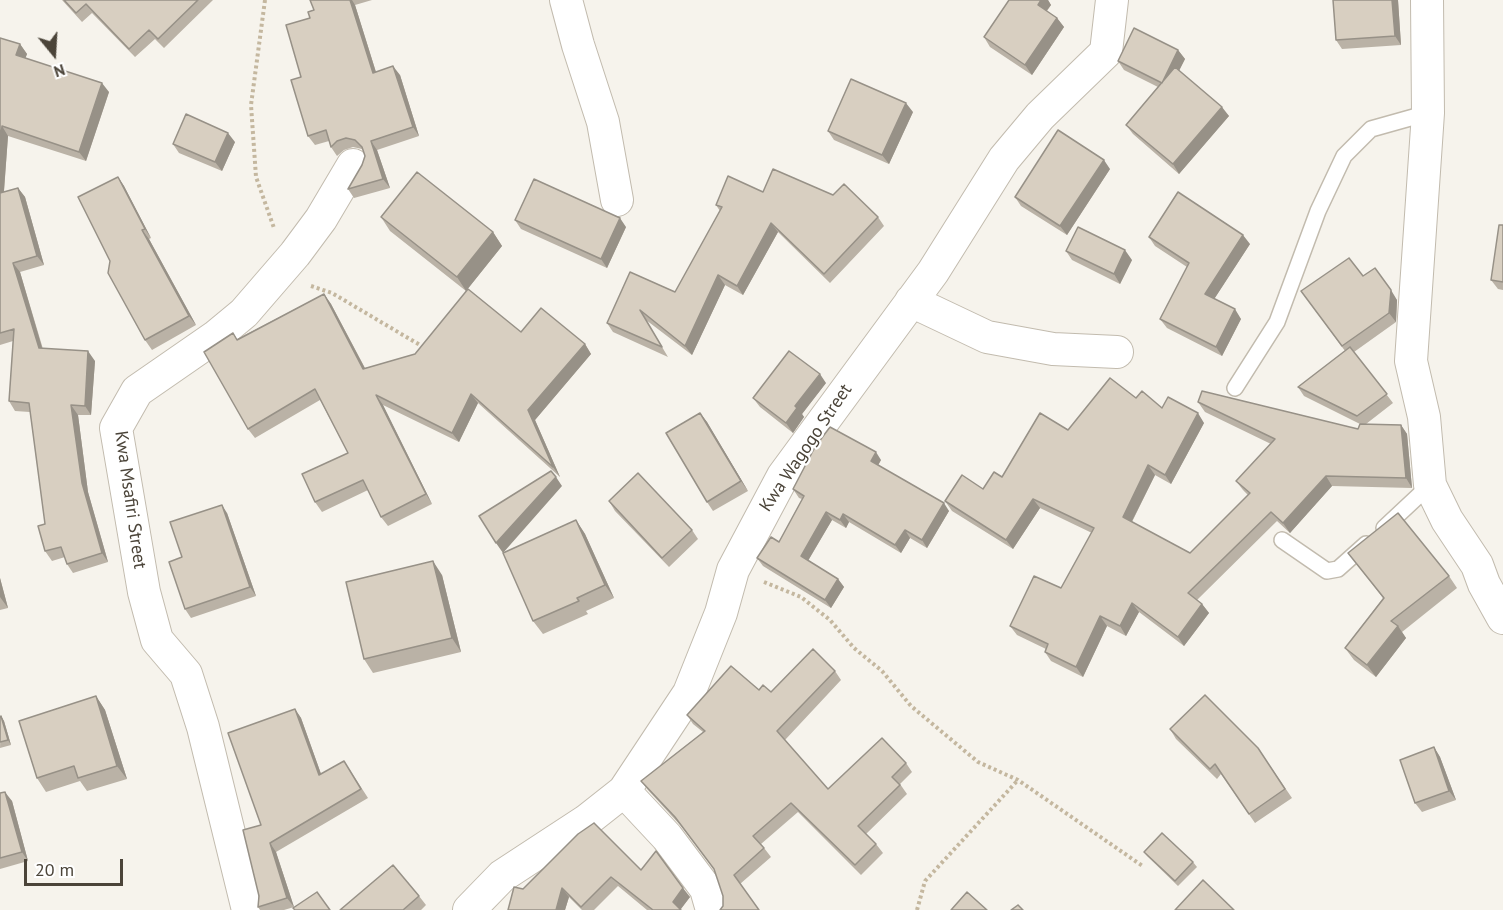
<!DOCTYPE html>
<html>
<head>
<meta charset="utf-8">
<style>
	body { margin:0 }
	#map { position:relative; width:1503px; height:910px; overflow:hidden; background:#f6f3ec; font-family:"PT Sans",sans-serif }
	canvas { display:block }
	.north { position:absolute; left:24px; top:24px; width:60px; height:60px; -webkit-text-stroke:4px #fff; paint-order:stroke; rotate:162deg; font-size:16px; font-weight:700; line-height:24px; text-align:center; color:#4b4439 }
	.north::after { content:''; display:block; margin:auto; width:21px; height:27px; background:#4b4439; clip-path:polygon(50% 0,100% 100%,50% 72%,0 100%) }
	.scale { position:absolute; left:24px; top:859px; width:99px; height:27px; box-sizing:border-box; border:3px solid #4b4439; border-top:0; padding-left:8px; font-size:18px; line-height:21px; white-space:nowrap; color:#4b4439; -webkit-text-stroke:4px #fff; paint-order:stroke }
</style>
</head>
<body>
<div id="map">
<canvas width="1503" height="910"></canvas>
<div class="north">N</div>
<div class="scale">20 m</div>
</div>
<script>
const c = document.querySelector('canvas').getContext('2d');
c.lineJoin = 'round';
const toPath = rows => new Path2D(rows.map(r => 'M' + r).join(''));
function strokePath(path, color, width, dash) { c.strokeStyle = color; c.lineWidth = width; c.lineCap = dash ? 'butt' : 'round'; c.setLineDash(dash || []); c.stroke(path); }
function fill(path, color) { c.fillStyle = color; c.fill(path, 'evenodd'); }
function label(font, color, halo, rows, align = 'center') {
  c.font = font + ' "PT Sans",sans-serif'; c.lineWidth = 4.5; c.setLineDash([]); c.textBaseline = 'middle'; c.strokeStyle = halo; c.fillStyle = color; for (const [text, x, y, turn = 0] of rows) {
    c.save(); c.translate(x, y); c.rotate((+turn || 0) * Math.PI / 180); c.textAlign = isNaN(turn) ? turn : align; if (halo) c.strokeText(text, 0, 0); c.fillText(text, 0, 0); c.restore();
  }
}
const service = toPath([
	[1235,388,1277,322,1318,211,1344,156,1371,129,1428,113],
	[1384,528,1430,485],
	[1282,540,1327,571,1338,569,1366,544]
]);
const minor = toPath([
	[566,0,578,45,603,122,617,200],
	[1427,0,1428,113,1411,361,1424,417,1430,485,1447,520,1477,565,1484,584,1503,618],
	[911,301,987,337,1053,349,1117,352],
	[624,791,667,837,706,889,712,910],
	[248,910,203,727,186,674,157,640,144,592,116,428,137,391,215,337,244,313,295,254,321,219,353,165],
	[469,910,502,876,586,821,624,791,689,693,721,613,733,570,783,476,933,272,1004,159,1040,116,1106,52,1112,0]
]);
strokePath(service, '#c2bbae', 18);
strokePath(minor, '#c2bbae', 34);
strokePath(toPath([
	[265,0,251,105,256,177,274,228],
	[311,286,332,293,425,348],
	[764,582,801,597,830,620,854,648,882,671,911,706,978,762,1018,780,1144,867],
	[917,910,925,881,1018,780]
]), '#c4b79f', 4, [3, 3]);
strokePath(service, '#fff', 15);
strokePath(minor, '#fff', 32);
fill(toPath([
	[62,0,213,0,164,48,155,39,135,57,92,13,82,22],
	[310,0,372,0,355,5,376,72,400,75,419,136,377,150,390,188,354,198,348,189,362,165,365,156,363,151,362,149,353,147,344,150,337,156,331,147,329,141,315,145,308,136,301,77,310,18,314,10],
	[1009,0,1048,0,1051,5,1047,11,1057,18,1064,27,1032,75,990,47,984,37],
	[1333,0,1398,0,1401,45,1342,49,1336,40],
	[0,38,20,44,27,54,25,58,109,92,86,161,8,136,4,192,18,188,25,197,44,265,20,272,43,349,95,361,91,415,78,415,88,492,108,562,73,573,67,564,65,557,52,561,45,551,45,524,30,412,15,411,9,401,13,341,0,345],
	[1178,50,1185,59,1179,71,1229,116,1179,174,1133,134,1126,125,1158,87,1124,70,1118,61],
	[913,112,889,164,834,140,828,131],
	[235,142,222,171,179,153,173,144],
	[1110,169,1067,235,1021,206,1015,197],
	[118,177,124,186,151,238,149,239,196,325,152,350,145,340,110,261],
	[763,192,878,217,884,226,830,283,778,232,743,295,725,285,692,355,646,320,668,357,613,332,607,323,675,292,720,211,716,205],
	[381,217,493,232,502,246,466,291,390,231],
	[515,220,626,227,607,268,521,229],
	[1503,225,1503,290,1498,289,1491,280],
	[1149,237,1250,244,1214,299,1241,319,1222,356,1167,328,1160,319,1187,267,1155,246],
	[1066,251,1132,260,1120,284,1072,260],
	[1363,276,1397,300,1396,322,1354,352,1393,403,1366,424,1401,425,1407,434,1412,488,1332,486,1290,533,1277,521,1197,600,1202,604,1209,613,1184,646,1139,612,1126,636,1107,626,1083,677,1051,661,1045,652,1046,649,1017,635,1010,626,1061,588,1092,533,1040,508,1013,549,952,511,945,501,983,489,1002,477,1068,430,1136,398,1162,408,1204,423,1171,484,1155,475,1132,522,1190,553,1248,495,1243,490,1236,481,1271,444,1205,412,1198,402,1358,429,1360,424,1304,396,1298,387,1345,351,1301,291],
	[324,294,331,304,365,368,521,332,585,344,591,354,535,420,560,477,478,403,459,442,383,405,432,504,388,526,381,517,368,490,322,512,315,502,348,453,320,400,255,438,248,429,233,333,237,339],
	[826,383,802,414,804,417,793,433,760,407,753,398],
	[700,413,707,422,748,491,713,511,707,502],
	[881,460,878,465,949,511,927,548,910,538,901,553,849,522,846,528,832,520,808,561,838,579,844,587,831,608,763,566,757,558,779,542,802,499,799,498,793,489],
	[609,501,692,530,698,539,669,567,615,511],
	[227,513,256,596,191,618,185,609,182,557],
	[576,520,585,534,614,598,586,611,588,614,543,634,533,621],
	[1348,553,1449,576,1457,588,1402,632,1406,638,1376,677,1354,660,1345,648,1383,598],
	[442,575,461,652,373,673,364,659],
	[0,578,8,608,0,610],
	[835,671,841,680,785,740,828,789,906,763,912,772,900,784,907,794,866,834,876,844,883,853,861,875,798,812,761,844,771,857,740,884,723,906,723,896,715,870,681,826,648,790,641,781,703,732,693,724,687,715,759,690,771,692],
	[96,696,105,710,127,779,87,791,80,781,46,792,37,778],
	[295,709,301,718,321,774,350,770,368,798,276,852,294,907,284,910,260,910,258,907,261,825],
	[1,716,4,721,11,745,0,748],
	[1170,729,1258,748,1292,798,1255,823,1221,774,1217,779,1176,739],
	[1434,747,1440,757,1456,800,1422,812,1415,803],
	[0,793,12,801,28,861,0,869],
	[1144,852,1193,862,1197,867,1178,886,1147,856],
	[641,870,690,897,681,909,681,910,647,910,618,886,594,910,582,910,569,897,565,910,508,910,523,889],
	[419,896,426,905,421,910,340,910]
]), '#bab2a6');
fill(toPath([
	[350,0,352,0,355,5,379,82,373,73],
	[1041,0,1048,0,1051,5,1044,14,1038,5],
	[1392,0,1398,0,1401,45,1395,36],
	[1057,18,1064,27,1032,75,1025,65],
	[20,44,27,54,23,65,16,55],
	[1178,50,1185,59,1168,92,1162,83],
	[393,66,400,75,419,136,413,127],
	[102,83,109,92,86,161,79,152],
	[906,103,913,112,889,164,882,155],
	[1222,107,1229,116,1179,174,1173,164],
	[2,126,8,136,3,203,0,199,0,145],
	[228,133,235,142,222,171,215,162],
	[371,141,377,150,390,188,383,179],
	[1104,160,1110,169,1067,235,1060,226],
	[118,177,124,186,151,238,145,229],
	[18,188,25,197,44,265,37,256],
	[620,218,626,227,607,268,601,259],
	[771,223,778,232,743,295,737,286],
	[142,230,149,239,196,325,189,316],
	[493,232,502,246,466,291,457,277],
	[1243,235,1250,244,1211,304,1205,294],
	[1125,250,1132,260,1120,284,1114,274],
	[13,263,20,272,45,358,39,348],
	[718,275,725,285,692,355,685,346],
	[1391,290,1397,300,1396,322,1389,313],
	[324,294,331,304,370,378,363,369],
	[1235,309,1241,319,1222,356,1216,347],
	[585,344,591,354,535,420,560,477,553,467,528,410],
	[88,351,95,361,91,415,85,406],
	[820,374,826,383,802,414,804,417,793,433,786,423,795,406],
	[471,394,478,403,459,442,452,433],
	[376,395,383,405,432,504,426,494],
	[71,405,78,415,88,492,108,562,102,553,82,483],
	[700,413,707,422,748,491,741,481],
	[1198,413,1204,423,1171,484,1165,475],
	[1401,425,1407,434,1412,488,1406,478],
	[876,452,881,460,876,469,871,461],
	[1148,465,1155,475,1129,527,1123,517],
	[1326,476,1332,486,1290,533,1283,523],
	[556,477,562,486,503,553,496,543],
	[1033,499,1040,508,1013,549,1006,540],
	[944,503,949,511,927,548,922,540],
	[222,505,227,513,256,596,250,587],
	[826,512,832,520,806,564,801,556],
	[843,514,849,522,846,528,840,520],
	[576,520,585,534,614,598,605,585],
	[905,530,910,538,901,553,895,545],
	[433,561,442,575,461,652,452,638],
	[0,578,8,608,0,597],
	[838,579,844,587,831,608,825,600],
	[1132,603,1139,612,1126,636,1120,626],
	[1202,604,1209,613,1184,646,1178,637],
	[1100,616,1107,626,1083,677,1076,667],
	[1398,626,1406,638,1376,677,1367,665],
	[96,696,105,710,127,779,117,766],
	[295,709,301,718,325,785,319,775],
	[1,716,4,721,11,745,8,740],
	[1434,747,1440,757,1456,800,1449,791],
	[5,792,12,801,28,861,22,852],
	[270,843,276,852,294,907,287,898],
	[562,888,569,897,565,910,556,910],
	[683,888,690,897,680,910,673,902]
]), '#979187');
const building = toPath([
	[64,0,198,0,158,39,149,30,129,49,86,4,76,13,64,0],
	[310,0,350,0,373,73,393,66,413,127,371,141,383,179,348,189,362,165,365,156,362,147,355,140,346,138,337,141,331,147,326,130,308,136,291,80,301,77,286,25,310,18,308,12,314,10,310,0],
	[1009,0,1041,0,1038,5,1057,18,1025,65,984,37,1009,0],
	[1333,0,1392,0,1395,36,1336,40,1333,0],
	[1134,28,1178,50,1162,83,1118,61,1134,28],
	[0,38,20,44,16,55,102,83,79,152,2,126,0,145,0,38],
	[1175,67,1222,107,1173,164,1126,125,1175,67],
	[851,79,906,103,882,155,828,131,851,79],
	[186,114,228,133,215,162,173,144,186,114],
	[1058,130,1104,160,1060,226,1015,197,1058,130],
	[773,169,833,195,844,184,878,217,824,274,771,223,737,286,718,275,685,346,640,310,662,347,607,323,630,272,675,292,722,207,716,205,728,176,763,192,773,169],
	[417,172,493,232,457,277,381,217,417,172],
	[118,177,145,229,142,230,189,316,145,340,108,273,110,261,78,197,118,177],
	[534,179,620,218,601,259,515,220,534,179],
	[18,188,37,256,13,263,39,348,88,351,85,406,71,405,82,483,102,553,67,564,61,547,45,551,38,526,45,524,29,403,9,401,14,329,0,333,0,193,18,188],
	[1178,192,1243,235,1205,294,1235,309,1216,347,1160,319,1189,263,1149,237,1178,192],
	[1499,225,1503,225,1503,282,1491,280,1499,225],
	[1078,227,1125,250,1114,274,1066,251,1078,227],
	[1349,258,1363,276,1375,268,1391,290,1389,313,1342,346,1301,291,1349,258],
	[468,289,521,332,541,308,585,344,528,410,553,467,471,394,452,433,376,395,426,494,381,517,363,480,315,502,302,474,348,453,315,389,248,429,204,352,233,333,237,340,324,294,363,369,415,354,468,289],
	[1350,347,1387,394,1357,416,1298,387,1350,347],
	[789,351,820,374,795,406,797,408,786,423,753,398,789,351],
	[1110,378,1136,398,1142,391,1162,408,1168,397,1198,413,1165,475,1148,465,1123,517,1190,553,1250,493,1236,481,1275,439,1198,402,1202,391,1358,429,1360,424,1401,425,1406,478,1326,476,1283,523,1271,512,1188,593,1202,604,1178,637,1132,603,1120,626,1100,616,1076,667,1045,652,1048,644,1010,626,1034,576,1061,588,1094,528,1033,499,1006,540,945,501,962,475,983,489,994,472,1002,477,1040,413,1068,430,1110,378],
	[700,413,741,481,707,502,666,433,700,413],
	[830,427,876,452,871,461,944,503,922,540,905,530,895,545,843,514,840,520,826,512,801,556,838,579,825,600,757,558,771,537,779,542,804,496,793,489,815,447,830,427],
	[551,471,556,477,496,543,479,516,551,471],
	[638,473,692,530,662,558,609,501,638,473],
	[222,505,250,587,185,609,169,562,182,557,170,522,222,505],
	[1398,513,1449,576,1391,621,1398,626,1367,665,1345,648,1384,598,1348,553,1398,513],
	[576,520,605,585,577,598,579,601,533,621,503,553,576,520],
	[433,561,452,638,364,659,346,582,433,561],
	[813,649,835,671,777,731,828,789,882,738,906,763,892,777,900,785,858,826,876,844,855,865,791,803,753,836,764,848,734,875,759,910,720,910,723,906,723,896,714,869,675,817,641,781,705,731,687,715,731,666,759,690,763,685,771,692,813,649],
	[1205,695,1258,748,1285,789,1249,814,1215,764,1210,769,1170,729,1205,695],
	[96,696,117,766,78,778,74,766,37,778,19,721,96,696],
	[295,709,319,775,344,761,361,789,270,843,287,898,258,907,259,896,243,830,261,825,228,733,295,709],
	[1,716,8,740,0,742,0,717,1,716],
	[1434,747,1449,791,1415,803,1400,760,1434,747],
	[5,792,22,852,0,858,0,793,5,792],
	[594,823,641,870,656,851,683,888,673,902,681,910,653,910,611,877,581,907,562,888,556,910,508,910,514,887,523,889,578,834,594,823],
	[1162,833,1193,862,1175,881,1144,852,1162,833],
	[393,865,419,896,403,910,340,910,393,865],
	[1203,880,1234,910,1175,910,1203,880],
	[317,892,330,910,295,910,293,908,317,892],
	[967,892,987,910,951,910,967,892],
	[1018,905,1023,910,1011,910,1018,905]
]);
fill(building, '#d8cfc1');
strokePath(building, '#979187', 1.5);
label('18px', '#4b4439', '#fff', [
	["Kwa Wagogo Street",806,448,-56],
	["Kwa Msafiri Street",130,500,82]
]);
</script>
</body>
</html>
